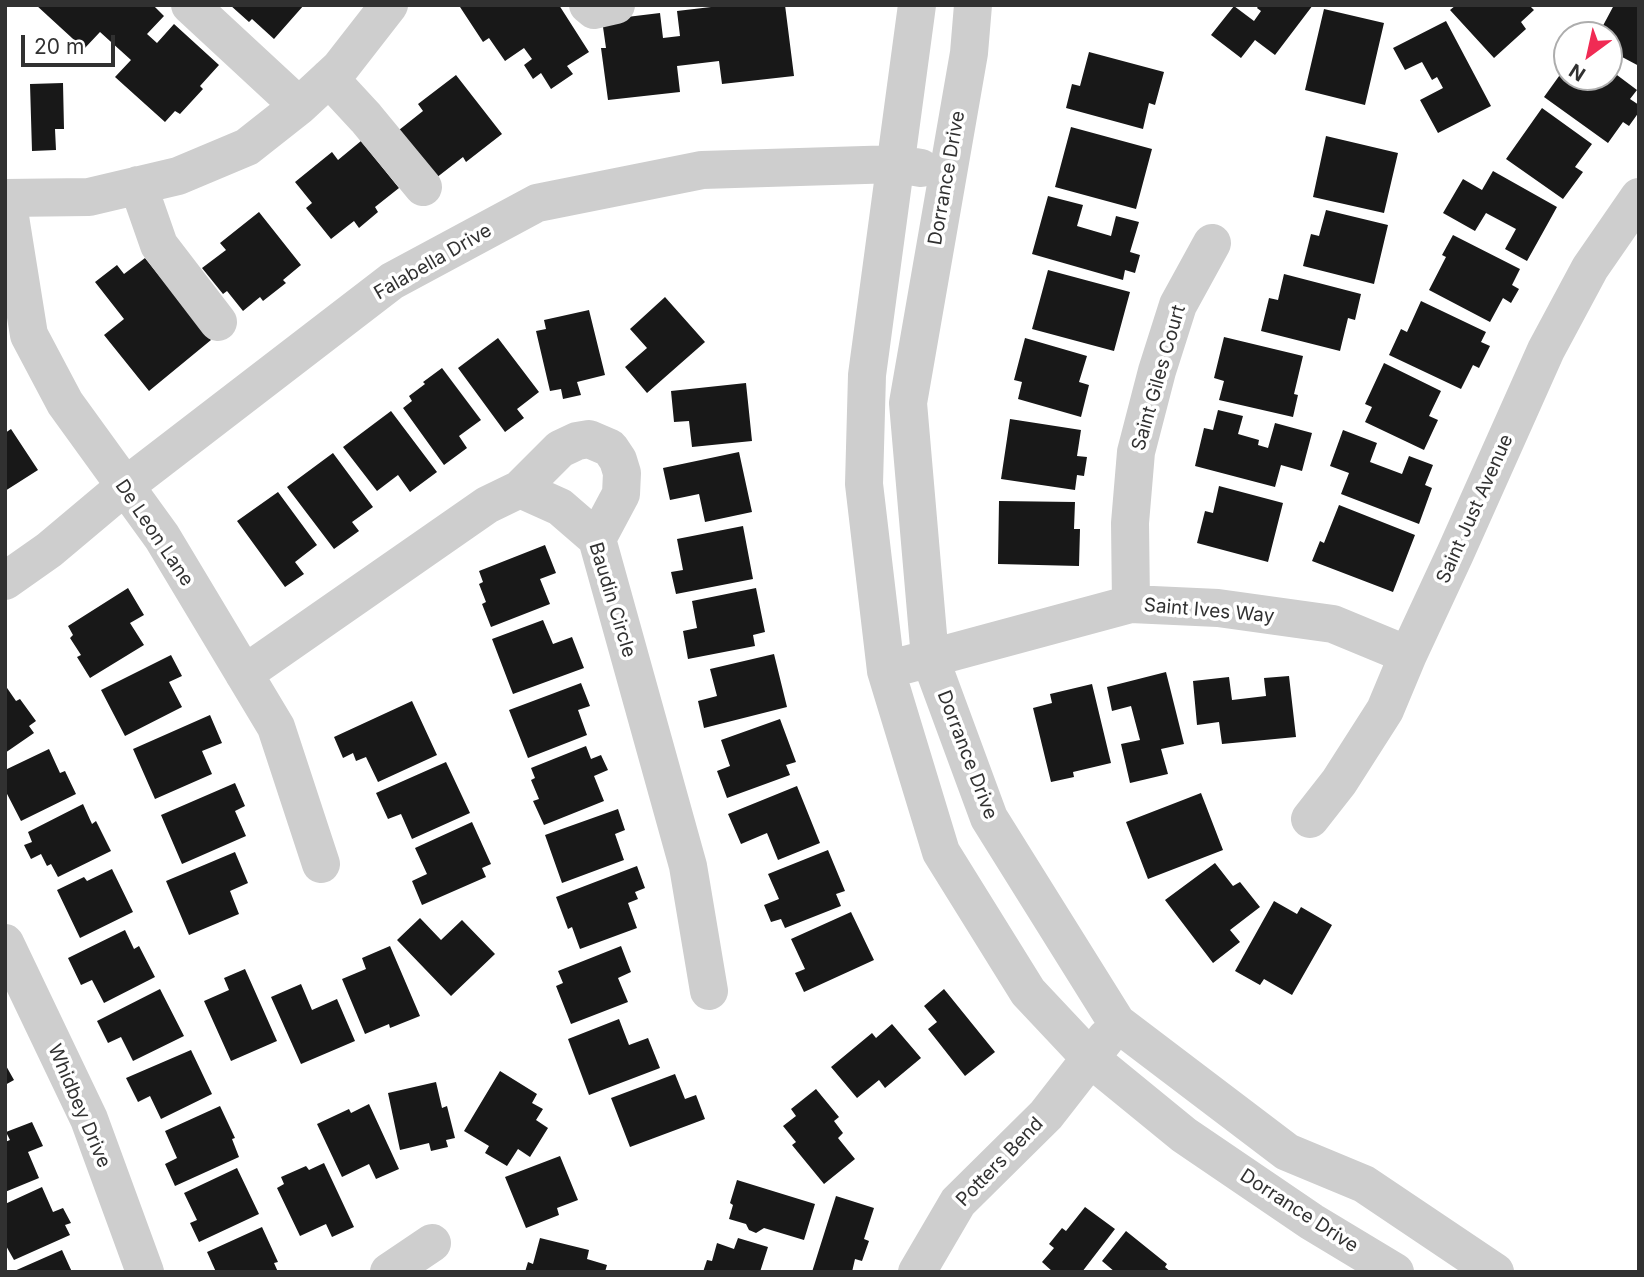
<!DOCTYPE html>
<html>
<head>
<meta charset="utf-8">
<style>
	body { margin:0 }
	#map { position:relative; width:1644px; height:1277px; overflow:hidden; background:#fff; font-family:Inter,sans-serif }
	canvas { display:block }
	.frame { position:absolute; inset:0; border:7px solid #313131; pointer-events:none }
	.north { position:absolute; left:1553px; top:21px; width:70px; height:70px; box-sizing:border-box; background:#fff; border:2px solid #adadad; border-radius:50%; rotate:213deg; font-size:19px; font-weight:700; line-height:28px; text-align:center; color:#313131 }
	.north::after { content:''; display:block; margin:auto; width:24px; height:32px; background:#f02b54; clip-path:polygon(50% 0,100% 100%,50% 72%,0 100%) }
	.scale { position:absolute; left:21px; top:35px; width:94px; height:32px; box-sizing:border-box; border:4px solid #313131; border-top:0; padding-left:9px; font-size:21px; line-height:24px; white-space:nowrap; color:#313131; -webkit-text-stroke:5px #fff; paint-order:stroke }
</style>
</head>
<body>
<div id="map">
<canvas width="1644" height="1277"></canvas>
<div class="frame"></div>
<div class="north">N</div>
<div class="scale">20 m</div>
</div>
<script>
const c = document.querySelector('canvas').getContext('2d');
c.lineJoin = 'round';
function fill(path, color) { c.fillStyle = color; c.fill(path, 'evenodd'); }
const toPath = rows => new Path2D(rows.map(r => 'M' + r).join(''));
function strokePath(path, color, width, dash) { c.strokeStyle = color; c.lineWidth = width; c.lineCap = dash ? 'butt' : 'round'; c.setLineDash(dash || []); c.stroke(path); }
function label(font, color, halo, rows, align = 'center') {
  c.font = font + ' Inter,sans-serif'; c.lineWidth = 7; c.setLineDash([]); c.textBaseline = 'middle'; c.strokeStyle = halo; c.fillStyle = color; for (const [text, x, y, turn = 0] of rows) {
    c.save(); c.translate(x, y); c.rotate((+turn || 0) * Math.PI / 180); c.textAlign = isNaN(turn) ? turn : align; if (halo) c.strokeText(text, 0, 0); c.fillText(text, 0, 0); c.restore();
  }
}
fill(toPath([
	[36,5,153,5,164,16,147,34,157,43,174,24,219,65,200,86,203,89,180,114,175,111,165,122,115,77,131,60,100,32,84,49],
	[230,5,304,5,274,39,252,19,249,22],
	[463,5,559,5,589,52,567,66,573,74,551,89,541,73,533,79,524,65,532,59,524,48,505,61,489,38,483,42,460,7],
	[728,5,785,5,794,76,722,84,719,61,677,66,680,92,608,100,601,48,606,48,602,20,660,13,663,38,680,36,677,11],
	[1259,5,1313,5,1275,55,1255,40,1241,58,1211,35,1234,6,1254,21,1261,11,1257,8],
	[1456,5,1529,5,1534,10,1521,22,1526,29,1494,58,1450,10],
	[1614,5,1639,5,1639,66,1609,50,1609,35,1598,35],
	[1324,9,1384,23,1365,105,1305,90],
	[1446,21,1491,106,1438,133,1420,100,1443,88,1437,77,1432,80,1422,62,1405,70,1393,48],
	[1089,52,1164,72,1155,105,1149,103,1143,129,1066,108,1072,84,1080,86],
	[1567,65,1567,77,1609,77,1609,69,1637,90,1630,99,1639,105,1639,112,1629,126,1623,122,1608,143,1544,97],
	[456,75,502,134,466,162,463,157,436,178,399,130,423,111,418,104],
	[63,83,64,129,55,129,56,150,32,151,30,84],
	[1542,108,1592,144,1575,167,1583,172,1563,199,1506,159],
	[1071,127,1152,149,1136,209,1055,187],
	[1326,136,1398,153,1384,213,1313,197],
	[361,141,399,188,375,207,378,212,359,228,354,221,331,239,306,208,312,203,295,182,332,152,338,160],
	[1493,171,1557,207,1527,261,1505,249,1516,229,1486,213,1475,231,1443,213,1463,179,1482,190],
	[1048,196,1083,205,1077,226,1111,236,1116,216,1139,222,1130,252,1140,255,1135,273,1125,270,1123,280,1032,254],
	[1326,210,1388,225,1374,284,1303,266,1311,234,1319,236],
	[259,212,301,265,283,280,286,283,263,301,260,297,243,311,227,291,223,294,202,268,226,250,220,243],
	[1453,235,1520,269,1512,285,1519,289,1511,303,1503,298,1490,322,1429,290,1446,257,1442,255],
	[145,258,211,340,149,391,104,335,124,319,95,282,117,265,124,274],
	[1048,270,1130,292,1114,351,1032,329],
	[1284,274,1361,294,1355,320,1348,318,1340,351,1261,331,1269,298,1278,300],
	[665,297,705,342,647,393,625,367,647,348,630,329],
	[1421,301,1486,332,1481,342,1490,346,1479,368,1473,365,1461,389,1389,355,1401,329,1407,332],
	[589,310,605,375,577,382,581,395,563,399,561,389,550,391,536,331,546,329,544,320],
	[1224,337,1303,356,1294,394,1298,395,1293,417,1219,400,1224,381,1214,378],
	[498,338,539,392,517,409,524,418,505,432,458,368],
	[1025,338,1087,356,1079,382,1089,385,1081,417,1018,399,1022,382,1014,380],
	[1384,363,1441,391,1429,416,1438,420,1424,450,1365,422,1372,407,1365,404],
	[442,368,481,420,459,436,467,448,444,465,403,408,412,401,409,396,425,384,423,382],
	[746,383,752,441,692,447,689,421,674,422,671,391],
	[1218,410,1243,416,1238,434,1259,440,1258,445,1268,448,1275,423,1312,433,1302,471,1281,465,1275,487,1195,466,1204,428,1213,430],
	[391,411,437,472,410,492,398,475,377,491,343,447],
	[1010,419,1081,430,1077,456,1087,457,1084,476,1077,475,1075,490,1001,479],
	[11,429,38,470,5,491,5,433],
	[1343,430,1377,443,1370,462,1402,474,1409,456,1433,465,1425,485,1432,488,1419,524,1341,494,1349,473,1330,466],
	[739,452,752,512,705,522,699,494,670,500,663,468],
	[333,453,373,507,352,522,359,531,334,549,287,487],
	[1219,486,1283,503,1268,562,1197,543,1205,511,1213,513],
	[278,492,317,545,295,562,304,574,285,587,237,521],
	[999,501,1075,502,1074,529,1080,529,1079,566,998,564],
	[1339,505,1415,535,1393,592,1312,561,1320,541,1324,543],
	[743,526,753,579,676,594,671,572,683,570,677,539],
	[545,545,556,573,540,579,550,604,491,627,482,604,486,602,479,584,483,582,479,571],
	[128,588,144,615,130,623,144,645,90,678,77,657,81,655,70,638,73,635,68,626],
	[756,588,765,632,753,635,755,646,688,659,683,631,697,628,692,601],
	[543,620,553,644,572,637,584,668,513,694,492,639],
	[774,654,787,707,704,728,698,701,717,696,710,669],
	[171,655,182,676,169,682,182,707,125,736,101,690],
	[1166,672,1184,744,1161,749,1168,774,1130,783,1121,744,1140,740,1131,706,1112,711,1107,687],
	[1289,676,1296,737,1222,744,1219,722,1197,725,1193,681,1229,677,1232,700,1266,696,1264,678],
	[581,683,590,706,578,710,587,735,528,758,509,710],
	[1092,684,1111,763,1073,772,1074,777,1051,782,1033,708,1052,703,1050,694],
	[5,685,16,701,20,699,36,721,29,726,34,733,5,753],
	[412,701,437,755,378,782,366,757,356,761,353,753,343,758,334,737],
	[210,715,222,743,202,751,212,774,155,799,133,749],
	[780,719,796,762,786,765,790,775,727,798,717,771,730,766,721,740],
	[586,746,591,759,601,755,608,770,594,776,604,801,544,825,533,801,539,799,531,780,535,778,531,768],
	[49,749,60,773,65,771,76,794,21,821,5,790,5,770],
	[446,762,470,813,412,839,401,814,388,819,376,793],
	[235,783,245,806,235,811,246,836,182,864,161,815],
	[797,786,820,843,778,860,767,833,741,844,728,814],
	[1201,793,1223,850,1148,879,1126,822],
	[83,804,92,824,96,821,111,851,58,877,51,864,47,866,41,854,31,859,24,845,32,842,28,832],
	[618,809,625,830,615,834,624,860,562,883,545,835],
	[472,822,491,864,482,868,486,877,422,905,412,881,427,874,415,848],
	[828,850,845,891,836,894,841,906,785,928,781,919,771,922,764,905,779,899,768,874],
	[235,852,248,883,230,891,239,914,189,935,166,881],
	[1215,863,1233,886,1240,882,1260,907,1230,930,1240,942,1213,963,1165,900],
	[637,866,645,888,635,892,638,899,628,903,637,928,580,949,572,927,568,929,556,897],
	[112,869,133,912,80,938,57,890,84,877,87,881],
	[1274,901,1297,914,1301,907,1332,925,1292,995,1264,979,1260,985,1235,971],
	[851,912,874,960,804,992,795,973,805,969,791,939],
	[420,918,441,940,462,920,495,954,451,996,397,940],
	[125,930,134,949,139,946,155,977,104,1003,92,980,81,985,68,958],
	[390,946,420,1016,390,1028,389,1024,365,1034,342,979,366,969,362,958],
	[621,946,631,972,618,978,628,1002,571,1024,556,986,563,983,558,971],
	[245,969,277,1041,231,1061,204,1001,229,990,224,978],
	[301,984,312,1010,337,999,355,1041,301,1064,271,997],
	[160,989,184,1036,133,1061,121,1037,108,1043,97,1021],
	[944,989,995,1052,965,1076,928,1029,937,1022,924,1006],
	[619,1019,629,1045,648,1038,660,1068,589,1095,568,1039],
	[892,1024,921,1058,885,1088,879,1080,857,1098,831,1067,872,1033,876,1038],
	[191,1050,212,1094,161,1119,150,1096,138,1102,126,1078],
	[5,1064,14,1080,5,1085],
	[500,1071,537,1094,532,1103,543,1109,536,1120,548,1128,530,1157,518,1149,507,1166,485,1153,489,1146,464,1131],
	[675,1074,685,1099,696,1095,705,1119,630,1147,611,1098],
	[436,1082,442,1108,447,1106,455,1138,446,1140,448,1147,431,1151,429,1143,400,1150,388,1093],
	[816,1089,839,1117,834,1121,843,1133,838,1138,855,1159,824,1184,792,1145,796,1142,783,1126,796,1116,791,1109],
	[369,1104,399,1169,376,1179,369,1164,342,1177,317,1124,349,1109,351,1113],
	[220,1106,235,1138,232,1139,239,1157,175,1186,165,1164,177,1158,165,1131],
	[32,1122,43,1146,28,1152,39,1178,5,1192,5,1142,10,1140,6,1132],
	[560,1156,578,1200,557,1208,559,1215,526,1228,505,1177],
	[324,1163,354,1227,332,1237,326,1224,300,1236,277,1188,284,1184,281,1177,306,1166,309,1170],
	[237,1168,259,1214,199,1242,190,1223,197,1220,184,1193],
	[737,1180,815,1204,804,1240,764,1228,756,1233,749,1230,746,1224,729,1219,733,1205,730,1203],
	[42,1187,53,1212,63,1208,71,1223,65,1225,70,1235,14,1260,5,1244,5,1204],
	[836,1196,874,1208,864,1239,869,1241,862,1261,855,1259,852,1272,812,1272],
	[1085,1207,1115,1229,1082,1272,1053,1272,1042,1262,1054,1248,1049,1244,1062,1228,1066,1231],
	[262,1227,278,1262,274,1263,278,1272,216,1272,207,1252],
	[1126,1231,1167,1264,1165,1267,1171,1272,1115,1272,1102,1261],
	[540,1238,589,1250,587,1259,607,1265,605,1272,525,1272,528,1262,533,1264],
	[738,1238,768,1247,760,1272,703,1272,707,1260,712,1261,717,1243,734,1249],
	[62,1250,72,1272,12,1272]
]), '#181818');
strokePath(toPath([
	[190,5,299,106],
	[588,5,594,10,616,5],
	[917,5,867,375,864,484,886,671,941,852,1028,992,1091,1059,1184,1135,1312,1222,1395,1272],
	[973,5,969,53,908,403,930,658,989,818,1117,1023,1287,1152,1364,1184,1495,1272],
	[329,78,366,118,423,187],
	[138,185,159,245,218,322],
	[5,198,89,197,178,176,247,147,299,106,340,68,389,5],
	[7,198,29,335,65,403,162,537,276,727,321,864],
	[520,489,560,449,577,441,589,439,610,448,618,460,622,473,621,494,597,539],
	[5,581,49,550,124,487,392,281,537,203,702,170,897,164,921,168],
	[1131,604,1130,523,1136,452,1157,371,1178,305,1212,243],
	[905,665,1131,604,1218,608,1333,624,1408,655],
	[244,674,487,505,520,489,560,507,597,539,688,866,709,991],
	[1310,819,1339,782,1385,710,1408,655,1455,554,1546,350,1590,268,1639,197],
	[5,943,89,1119,145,1272],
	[389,1272,432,1243],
	[917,1272,958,1202,1046,1115,1106,1038]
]), '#cecece', 38);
label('19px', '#313131', '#fff', [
	["Dorrance Drive",947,178,-80],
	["Falabella Drive",433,262,-30],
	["Saint Giles Court",1159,378,-74],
	["Saint Just Avenue",1475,509,-66],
	["De Leon Lane",154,533,56],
	["Baudin Circle",612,600,73],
	["Saint Ives Way",1209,611,5],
	["Dorrance Drive",967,755,69],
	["Whidbey Drive",79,1106,67],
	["Potters Bend",1000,1162,-46],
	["Dorrance Drive",1299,1211,33]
]);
</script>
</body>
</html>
